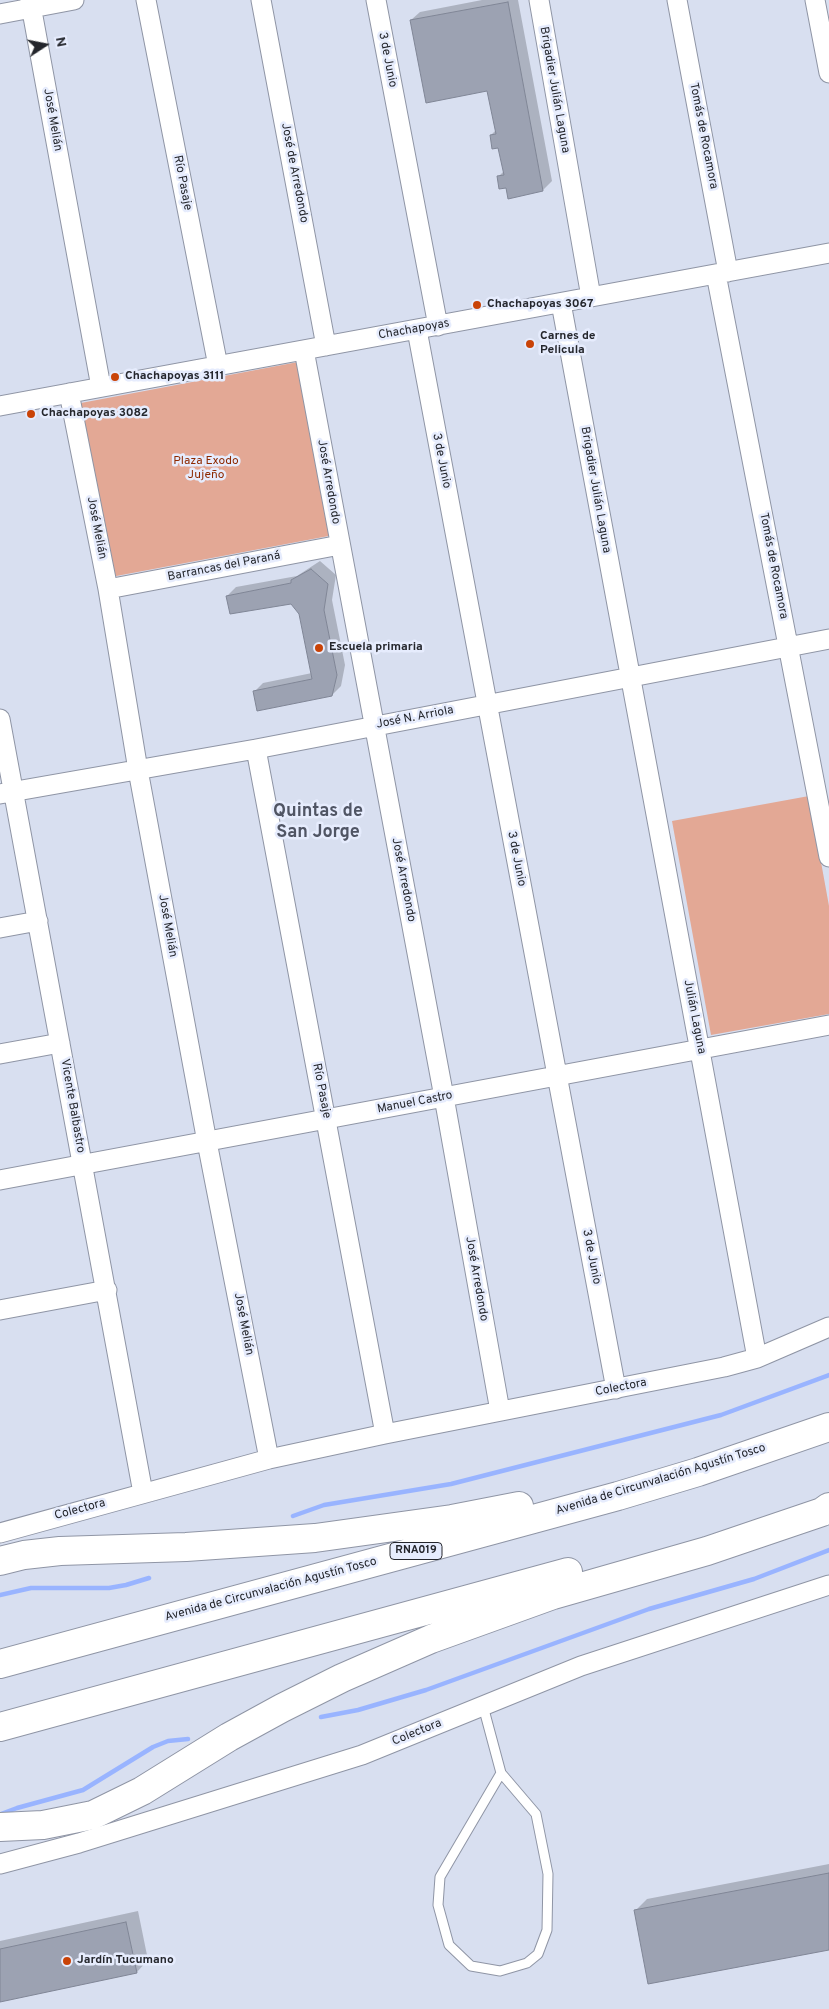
<!DOCTYPE html>
<html>
<head>
<meta charset="utf-8">
<style>
	body { margin:0 }
	#map { position:relative; width:829px; height:2009px; overflow:hidden; background:#d8dff0; font-family:Overpass,sans-serif }
	canvas { display:block }
	.north { position:absolute; left:20px; top:20px; width:50px; height:50px; -webkit-text-stroke:4px #e6ecfd; paint-order:stroke; rotate:79deg; font-size:14px; font-weight:700; line-height:20px; text-align:center; color:#24262c }
	.north::after { content:''; display:block; margin:auto; width:18px; height:22px; background:#24262c; clip-path:polygon(50% 0,100% 100%,50% 72%,0 100%) }
</style>
</head>
<body>
<div id="map">
<canvas width="829" height="2009"></canvas>
<div class="north">N</div>
</div>
<script>
const c = document.querySelector('canvas').getContext('2d');
c.lineJoin = 'round';
function fill(path, color) { c.fillStyle = color; c.fill(path, 'evenodd'); }
const toPath = rows => new Path2D(rows.map(r => 'M' + r).join(''));
function strokePath(path, color, width, dash) { c.strokeStyle = color; c.lineWidth = width; c.lineCap = dash ? 'butt' : 'round'; c.setLineDash(dash || []); c.stroke(path); }
function label(font, color, halo, rows, align = 'center') {
  c.font = font + ' Overpass,sans-serif'; c.lineWidth = 5; c.setLineDash([]); c.textBaseline = 'middle'; c.strokeStyle = halo; c.fillStyle = color; for (const [text, x, y, turn = 0] of rows) {
    c.save(); c.translate(x, y); c.rotate((+turn || 0) * Math.PI / 180); c.textAlign = isNaN(turn) ? turn : align; if (halo) c.strokeText(text, 0, 0); c.fillText(text, 0, 0); c.restore();
  }
}
fill(toPath([
	[298,362,334,535,111,577,81,403],
	[809,796,829,906,829,1014,711,1035,672,821]
]), '#e3a895');
fill(toPath([
	[482,0,518,0,552,181,543,190,507,186,498,177,504,171,499,146,491,135,496,130,488,89,411,20,420,12],
	[320,561,336,575,332,600,345,665,341,686,332,695,254,692,263,683,312,673,300,613,292,603,227,596,236,587,297,576],
	[829,1864,829,1949,635,1911,647,1899],
	[138,1911,148,1960,137,1972,0,2001,0,1941]
]), '#0003');
strokePath(toPath([
	[293,1516,324,1505,451,1484,721,1415,829,1375],
	[0,1595,31,1588,109,1588,126,1585,149,1578],
	[321,1717,358,1710,426,1690,649,1609,754,1579,829,1550],
	[1,1814,17,1808,83,1790,153,1747,168,1741,188,1739]
]), '#99b4ff', 4.5);
const building = toPath([
	[508,2,543,191,508,199,506,188,499,189,497,176,504,175,498,148,492,149,490,135,496,134,487,91,426,103,410,20,508,2],
	[311,569,328,584,324,610,337,675,332,696,257,711,253,691,312,679,299,614,291,604,230,614,226,596,291,583,291,580,311,569],
	[829,1873,829,1950,648,1984,634,1910,829,1873],
	[126,1922,137,1973,0,2002,0,1949,126,1922]
]);
fill(building, '#9ca2b2');
strokePath(building, '#808696', 1);
const lane = toPath([
	[483,1706,501,1773,440,1877,438,1905,449,1945,471,1966,500,1971,527,1963,538,1954,547,1930,548,1874,536,1814,501,1773]
]);
const street = toPath([
	[30,0,101,387],
	[146,0,218,366],
	[261,0,326,346],
	[376,0,438,326],
	[539,0,591,297],
	[677,0,728,272],
	[815,0,829,73],
	[0,14,74,0],
	[716,274,829,857],
	[561,303,757,1358],
	[417,330,616,1389],
	[304,350,444,1097,500,1411],
	[69,393,108,589,138,770,207,1142,269,1459],
	[0,406,829,253],
	[108,589,340,545],
	[0,719,143,1493],
	[256,749,385,1434],
	[0,794,256,749,829,639],
	[0,928,38,921],
	[0,1054,60,1043],
	[0,1180,829,1025],
	[0,1310,107,1290],
	[0,1533,269,1459,385,1434,724,1367,757,1358,829,1327],
	[0,1864,79,1843,362,1755,581,1666,829,1585]
]);
const highway = toPath([
	[0,1561,24,1555,60,1551,186,1547,315,1538,452,1519,519,1506],
	[0,1664,618,1496,698,1472,829,1427],
	[0,1727,568,1572],
	[0,1827,43,1825,93,1815,142,1791,229,1737,282,1708,342,1678,431,1639,553,1595,707,1551,760,1533,822,1512,829,1507]
]);
strokePath(lane, '#8f95a5', 11);
strokePath(street, '#8f95a5', 21);
strokePath(highway, '#8f95a5', 30);
strokePath(lane, '#fff', 9);
strokePath(street, '#fff', 19);
strokePath(highway, '#fff', 28);
for (const [x, y, r, color] of [
	[477,305,5,"#c94307"],
	[530,344,5,"#c94307"],
	[115,377,5,"#c94307"],
	[31,414,5,"#c94307"],
	[319,648,5,"#c94307"],
	[67,1961,5,"#c94307"]
]) { const dot = new Path2D(); dot.arc(x, y, r, 0, 2 * Math.PI); c.fillStyle = color; c.fill(dot); strokePath(dot, '#e6ecfd', 2); }
for (const [x, y, w] of [
	[416,1551,52]
]) { const box = new Path2D(); box.roundRect(x - w / 2, y - 8.5, w, 17, 4); c.fillStyle = '#e6ecfd'; c.fill(box); strokePath(box, '#24262c', 1); }
label('bold 11px', '#24262c', null, [
	["RNA019",416,1551]
]);
label('12px', '#24262c', '#e6ecfd', [
	["3 de Junio",387,60,79],
	["Brigadier Julián Laguna",554,90,80],
	["José Melián",52,120,80],
	["Tomás de Rocamora",703,136,79],
	["José de Arredondo",294,173,79],
	["Río Pasaje",182,183,79],
	["Chachapoyas",414,330,-10],
	["3 de Junio",441,461,79],
	["José Arredondo",328,482,80],
	["Brigadier Julián Laguna",595,490,80],
	["José Melián",96,528,79],
	["Tomás de Rocamora",773,566,79],
	["Barrancas del Paraná",224,567,-11],
	["José N. Arriola",415,718,-11],
	["3 de Junio",516,859,79],
	["José Arredondo",403,880,79],
	["José Melián",167,926,80],
	["Julián Laguna",694,1017,79],
	["Río Pasaje",321,1091,79],
	["Manuel Castro",415,1103,-11],
	["Vicente Balbastro",72,1106,80],
	["3 de Junio",591,1257,79],
	["José Arredondo",476,1279,80],
	["José Melián",243,1324,79],
	["Colectora",621,1388,-11],
	["Avenida de Circunvalación Agustín Tosco",661,1480,-17],
	["Colectora",80,1510,-15],
	["Avenida de Circunvalación Agustín Tosco",271,1590,-15],
	["Colectora",417,1733,-22]
]);
label('bold 12px', '#24262c', '#e6ecfd', [
	["Chachapoyas 3067",487,305],
	["Carnes de",540,337],
	["Pelicula",540,351],
	["Chachapoyas 3111",125,377],
	["Chachapoyas 3082",41,414],
	["Escuela primaria",329,648],
	["Jardín Tucumano",77,1961]
], 'left');
label('12px', '#8d2900', '#e6ecfd', [
	["Plaza Exodo",206,462],
	["Jujeño",206,476]
]);
label('bold 18px', '#505564', '#e6ecfd', [
	["Quintas de",318,812],
	["San Jorge",318,833]
]);
</script>
</body>
</html>
